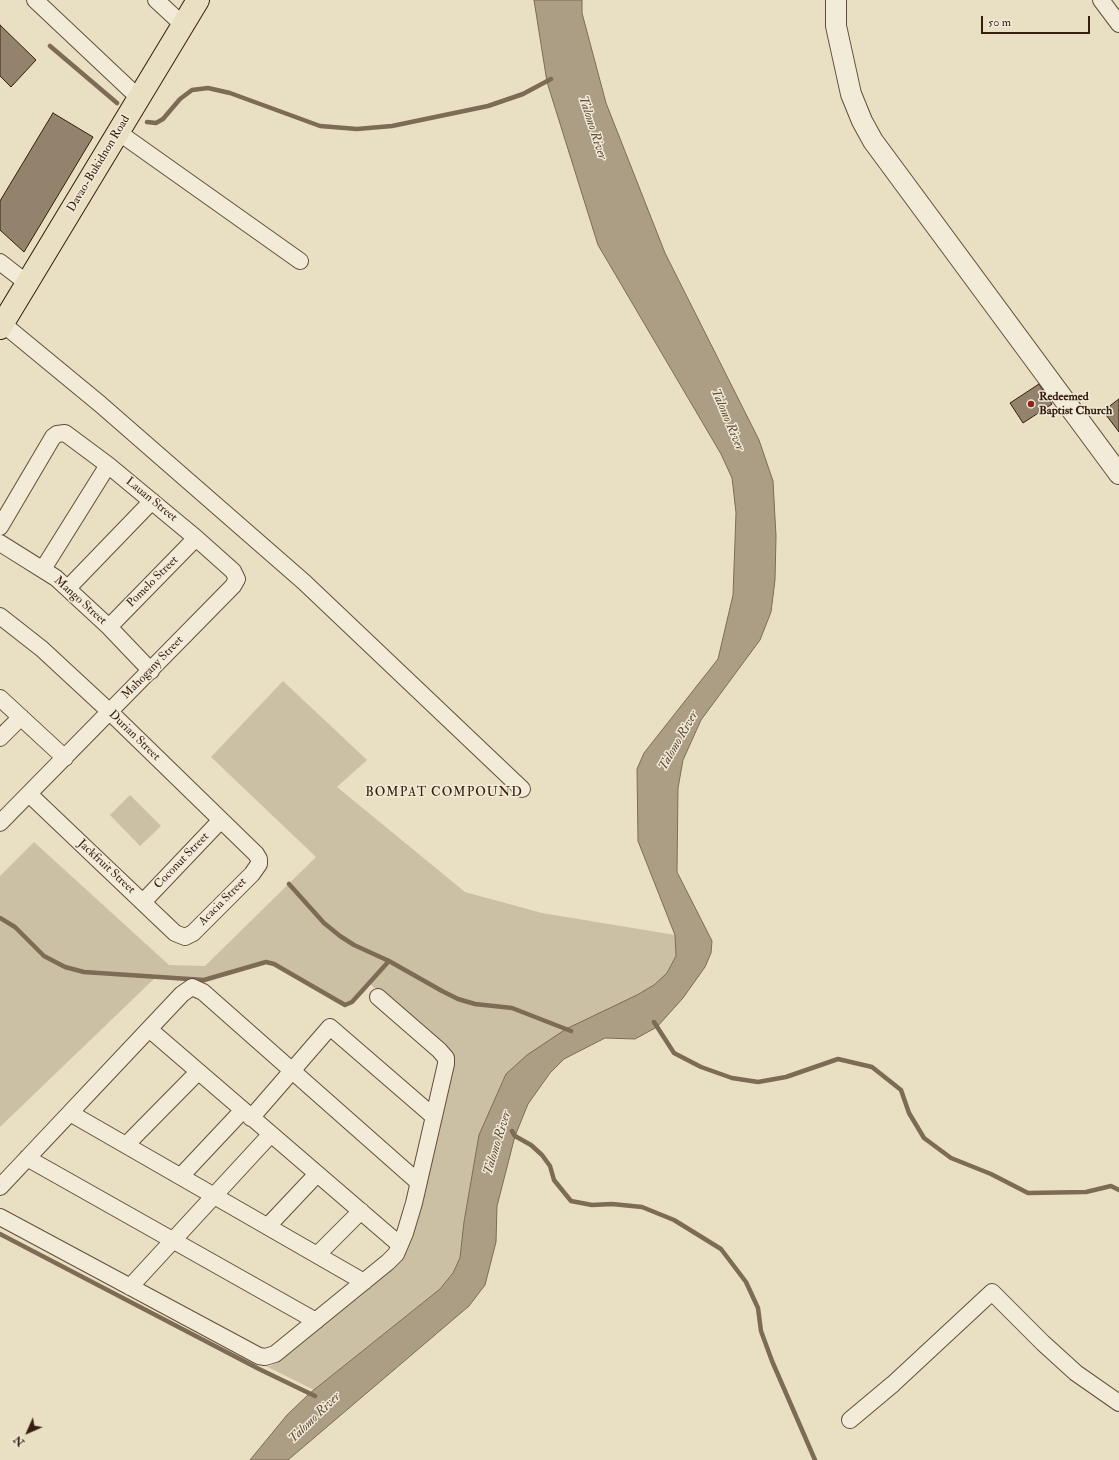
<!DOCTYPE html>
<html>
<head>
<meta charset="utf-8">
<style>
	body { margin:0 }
	#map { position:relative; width:1119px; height:1460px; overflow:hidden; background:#e9e0c3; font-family:"IM FELL Double Pica",serif }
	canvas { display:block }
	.north { position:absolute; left:8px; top:1412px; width:40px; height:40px; -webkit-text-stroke:3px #f1ebd8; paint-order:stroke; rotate:225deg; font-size:11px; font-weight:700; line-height:16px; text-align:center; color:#371e0e }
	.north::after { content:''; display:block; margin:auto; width:14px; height:18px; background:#371e0e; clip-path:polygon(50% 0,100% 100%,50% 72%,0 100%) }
	.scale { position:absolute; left:981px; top:16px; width:109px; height:18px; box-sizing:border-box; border:2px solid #371e0e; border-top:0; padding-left:5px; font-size:12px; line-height:14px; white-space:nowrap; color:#371e0e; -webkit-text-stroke:3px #f1ebd8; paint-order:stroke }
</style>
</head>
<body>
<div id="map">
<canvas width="1119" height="1460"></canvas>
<div class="north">N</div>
<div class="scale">50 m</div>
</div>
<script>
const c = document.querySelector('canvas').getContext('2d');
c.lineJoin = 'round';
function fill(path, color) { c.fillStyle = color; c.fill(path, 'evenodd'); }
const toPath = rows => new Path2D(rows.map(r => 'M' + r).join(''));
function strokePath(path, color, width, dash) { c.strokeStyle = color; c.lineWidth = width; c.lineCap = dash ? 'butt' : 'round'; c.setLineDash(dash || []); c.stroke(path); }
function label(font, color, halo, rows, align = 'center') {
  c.font = font + ' "IM FELL Double Pica",serif'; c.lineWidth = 3; c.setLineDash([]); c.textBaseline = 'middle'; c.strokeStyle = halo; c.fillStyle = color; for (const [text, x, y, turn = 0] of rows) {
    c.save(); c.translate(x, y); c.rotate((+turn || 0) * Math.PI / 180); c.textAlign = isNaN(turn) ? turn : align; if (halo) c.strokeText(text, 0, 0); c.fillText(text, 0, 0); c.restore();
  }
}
fill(toPath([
	[283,681,367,760,337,787,465,892,542,913,675,935,676,956,667,974,654,985,506,1074,479,1135,464,1222,460,1258,453,1273,440,1289,314,1390,264,1365,270,1366,277,1362,401,1260,452,1058,370,984,352,1002,345,1005,274,964,266,962,204,980,181,980,157,976,0,1127,0,876,34,842,169,965,205,966,316,857,211,757],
	[130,795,161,826,140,846,110,815]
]), '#cbbfa4');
const water = toPath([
	[534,0,582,0,582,13,606,103,665,253,759,440,773,481,776,536,775,580,771,612,760,640,701,720,683,760,678,788,677,872,712,941,711,953,705,967,683,998,657,1027,635,1039,605,1038,564,1059,550,1073,528,1104,515,1136,497,1206,496,1242,485,1285,469,1306,288,1460,250,1460,287,1415,310,1393,440,1289,453,1273,460,1258,464,1222,479,1135,506,1074,527,1055,566,1029,637,995,654,985,667,973,676,956,675,935,638,841,637,769,644,753,718,659,733,595,736,513,733,486,732,478,721,454,598,245,547,82,534,0]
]);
fill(water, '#ac9e85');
strokePath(water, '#7d6b55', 1);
strokePath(toPath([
	[50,46,117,103],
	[147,122,156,123,163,119,180,99,192,90,208,88,230,93,320,126,357,129,392,126,488,106,523,94,551,79],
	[289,884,324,923,340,936,354,945,389,961,442,991,458,999,475,1004,512,1008,571,1031],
	[0,918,15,927,44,956,65,967,84,972,204,980,266,962,274,964,345,1005,352,1002,389,961],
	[654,1022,674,1053,701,1067,732,1078,758,1082,786,1077,838,1059,872,1067,901,1090,909,1113,924,1138,951,1158,991,1174,1028,1193,1086,1192,1111,1186,1119,1190],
	[512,1131,515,1136,531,1145,542,1155,550,1166,554,1180,571,1201,592,1205,612,1204,642,1207,674,1220,721,1249,746,1282,758,1308,761,1331,772,1361,815,1460],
	[0,1234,259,1369,315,1396]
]), '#7d6b55', 4.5);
const building = toPath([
	[0,25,36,60,11,87,0,76,0,25],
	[53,113,93,137,24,252,0,230,0,201,53,113],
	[1039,384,1052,404,1023,423,1010,403,1039,384],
	[1119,399,1119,432,1103,411,1119,399]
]);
fill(building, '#94836c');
strokePath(building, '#371e0e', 1);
const minor = toPath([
	[35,0,139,98],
	[156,0,183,25],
	[1101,0,1119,24],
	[118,132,300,261],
	[0,262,27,283],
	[3,324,100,404,304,582,522,789],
	[0,527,53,437,57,434,65,433,108,465,196,538,233,571,237,579,233,586,0,823],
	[0,543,56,578,109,627,151,671],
	[43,569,108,465],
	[68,588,152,501],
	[0,616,42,649,110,712,256,854,259,859,259,864,252,874,193,933,185,937,175,933,29,794],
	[109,627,196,538],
	[0,698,65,758],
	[0,738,21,717],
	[143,902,221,820],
	[149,1029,400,1245],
	[70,1113,364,1282],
	[251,1118,330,1027,433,1116],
	[126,1145,198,1072],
	[27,1158,316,1321],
	[181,1176,243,1110],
	[0,1187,182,994,192,987,203,992,418,1182],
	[0,1217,259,1356,265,1357,275,1354,388,1262,396,1254,405,1233,414,1203,446,1064,446,1058,439,1050,378,997],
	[268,1226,317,1174],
	[317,1255,361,1211],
	[130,1287,271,1134],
	[850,1420,893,1384,992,1292,1043,1343,1076,1373,1119,1403]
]);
const tertiary = toPath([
	[836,0,836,26,851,94,862,121,873,141,1119,474]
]);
const trunk = toPath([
	[0,328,198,0]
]);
strokePath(minor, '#644e3b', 18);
strokePath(tertiary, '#644e3b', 22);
strokePath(trunk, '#371e0e', 24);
strokePath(minor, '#f1ebd8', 16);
strokePath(tertiary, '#f1ebd8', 20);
strokePath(trunk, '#e9e0c3', 22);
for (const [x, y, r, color] of [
	[1031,404,4,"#8f2418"]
]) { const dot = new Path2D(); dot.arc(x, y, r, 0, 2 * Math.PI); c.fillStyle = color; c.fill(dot); strokePath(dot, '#f1ebd8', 1.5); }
label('12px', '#371e0e', '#f1ebd8', [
	["Davao-Bukidnon Road",99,164,-59],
	["Lauan Street",151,500,39],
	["Pomelo Street",153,582,-45],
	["Mango Street",80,601,42],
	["Mahogany Street",153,668,-46],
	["Durian Street",134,736,44],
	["Coconut Street",182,861,-46],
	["Jackfruit Street",106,867,43],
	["Acacia Street",223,902,-45]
]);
label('bold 12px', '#371e0e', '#f1ebd8', [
	["Redeemed",1039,397],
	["Baptist Church",1039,411]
], 'left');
label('italic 13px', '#604b38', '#f1ebd8', [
	["Talomo River",592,128,72],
	["Talomo River",727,420,67],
	["Talomo River",679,741,-60],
	["Talomo River",498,1143,-73],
	["Talomo River",315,1418,-44]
]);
c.letterSpacing = '1px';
label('13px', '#371e0e', '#f1ebd8', [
	["BOMPAT COMPOUND",444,793]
]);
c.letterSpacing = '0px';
</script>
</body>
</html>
